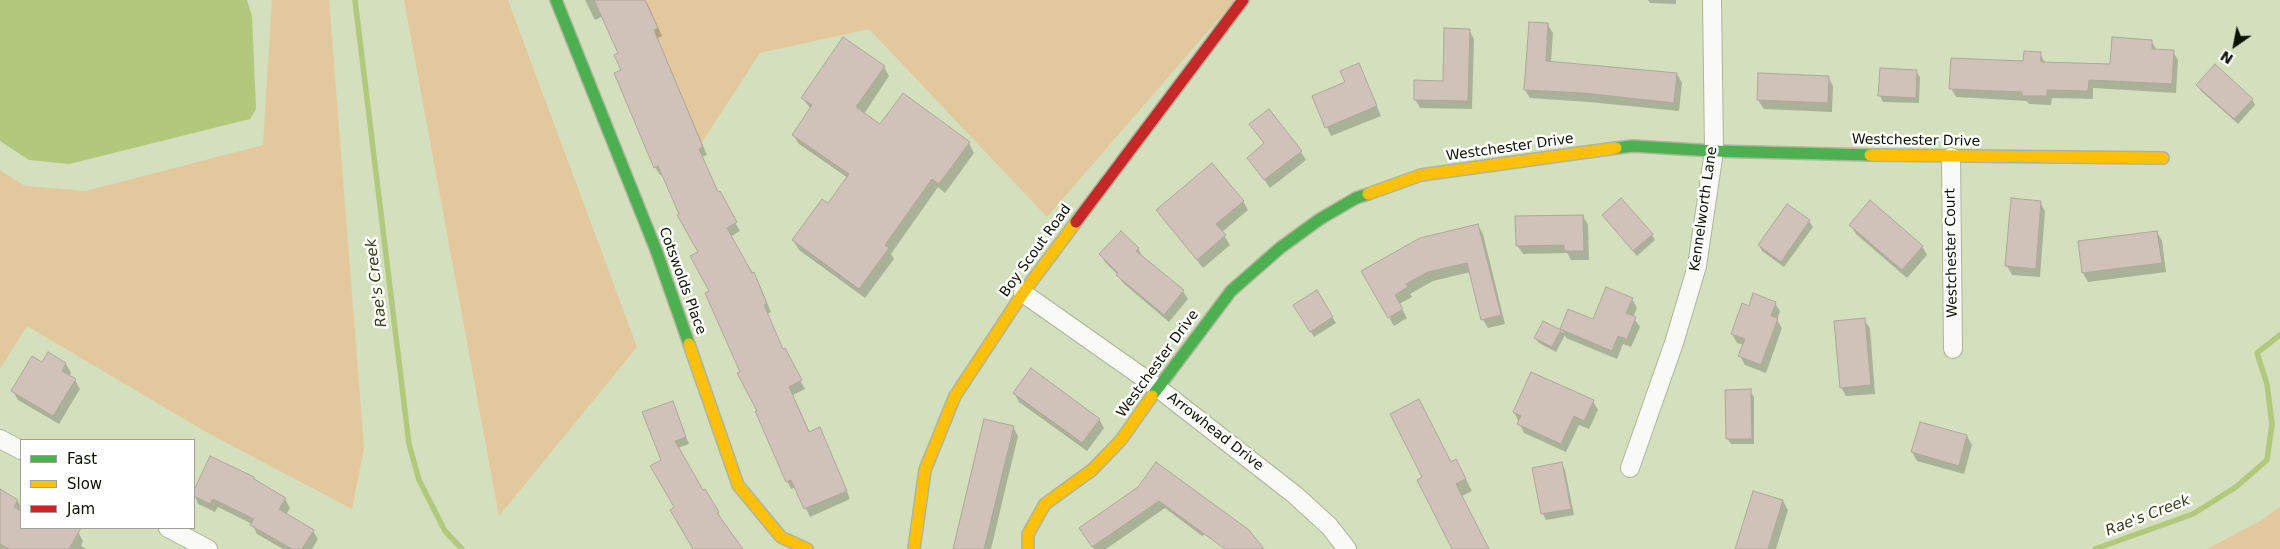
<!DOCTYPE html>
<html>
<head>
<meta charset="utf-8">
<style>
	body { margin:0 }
	#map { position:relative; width:2280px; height:549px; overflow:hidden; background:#d4dfbd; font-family:"DejaVu Sans",sans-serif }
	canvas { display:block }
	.legend { position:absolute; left:20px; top:439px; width:175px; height:90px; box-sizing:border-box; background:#fff; border:1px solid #9ea099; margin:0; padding:6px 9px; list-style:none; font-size:15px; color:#0c1200 }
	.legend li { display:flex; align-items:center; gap:10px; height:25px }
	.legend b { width:25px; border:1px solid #9ea099 }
	.north { position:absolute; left:2210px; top:20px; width:50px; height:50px; -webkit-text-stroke:4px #fff; paint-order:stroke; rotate:213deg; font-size:14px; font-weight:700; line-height:20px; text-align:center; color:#0c1200 }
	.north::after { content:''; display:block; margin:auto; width:18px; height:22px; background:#0c1200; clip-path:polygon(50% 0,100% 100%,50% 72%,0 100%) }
</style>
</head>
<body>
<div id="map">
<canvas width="2280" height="549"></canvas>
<ul class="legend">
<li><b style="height:6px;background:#4caf50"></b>Fast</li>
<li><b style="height:6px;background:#ffc107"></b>Slow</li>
<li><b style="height:6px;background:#c62828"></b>Jam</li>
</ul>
<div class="north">N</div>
</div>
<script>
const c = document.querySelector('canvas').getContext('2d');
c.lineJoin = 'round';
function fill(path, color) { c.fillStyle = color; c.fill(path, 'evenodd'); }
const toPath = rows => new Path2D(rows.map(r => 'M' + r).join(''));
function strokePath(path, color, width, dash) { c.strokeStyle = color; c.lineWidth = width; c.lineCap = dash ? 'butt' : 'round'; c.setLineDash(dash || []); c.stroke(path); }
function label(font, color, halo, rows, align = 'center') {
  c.font = font + ' "DejaVu Sans",sans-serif'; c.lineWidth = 5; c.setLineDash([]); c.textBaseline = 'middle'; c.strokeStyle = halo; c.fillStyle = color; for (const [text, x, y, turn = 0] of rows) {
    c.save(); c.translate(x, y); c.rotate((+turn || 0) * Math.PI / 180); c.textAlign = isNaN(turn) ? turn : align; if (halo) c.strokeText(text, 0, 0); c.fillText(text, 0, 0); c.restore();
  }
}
fill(toPath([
	[272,0,329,0,364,448,352,509,208,433,27,326,0,369,0,170,25,186,86,191,263,145],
	[404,0,508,0,637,347,499,516],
	[629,0,1235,0,1047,217,869,29,760,53,695,153],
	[2280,507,2280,549,2207,549,2260,521]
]), '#e3c89d');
fill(toPath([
	[0,0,247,0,252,16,256,109,250,119,69,164,29,160,0,141]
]), '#b2c87d');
fill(toPath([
	[585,0,644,0,648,5,662,36,657,38,707,155,702,157,718,194,740,231,730,237,758,281,771,312,767,314,783,350,805,389,793,395,810,433,824,437,850,499,810,517,796,487,791,489,787,481,741,373,711,291,700,252,663,174,660,175,655,167,616,73,623,70,620,54,603,16,595,20],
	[1648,0,1676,0,1676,4,1650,3],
	[1548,25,1553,33,1551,62,1677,74,1682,83,1679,111,1589,102,1530,98,1525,90],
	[1469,30,1474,39,1472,109,1420,108,1415,99,1444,82],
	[2151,41,2157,50,2173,52,2178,60,2176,93,2093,88,2093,99,2052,98,2051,105,2029,104,2027,101,1956,97,1951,88,2025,62,2040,53,2045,63,2112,65],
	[884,67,889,76,864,114,881,126,969,143,974,153,945,193,938,187,891,254,894,259,865,298,799,250,793,240,828,205,848,178,799,144,793,135,811,109,802,98],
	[1916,71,1920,77,1919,103,1883,102,1880,96],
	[1363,74,1381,116,1331,136,1313,97],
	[1759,74,1828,77,1833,86,1832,112,1764,109,1758,100],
	[2198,85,2252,99,2255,105,2238,124,2201,91],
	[1251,125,1301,152,1306,160,1270,188,1248,158,1265,145],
	[1243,201,1248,210,1222,232,1230,245,1203,268,1157,211],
	[2040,202,2045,211,2040,277,2012,275,2007,266],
	[1787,205,1809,221,1813,227,1784,267,1762,251,1759,245],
	[1603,215,1652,235,1655,240,1637,256],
	[1583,216,1588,225,1589,260,1571,260,1567,253,1523,254,1517,245],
	[1478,225,1483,234,1505,324,1488,328,1483,320,1471,272,1433,281,1410,294,1412,297,1399,304,1407,318,1394,326,1363,272],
	[1851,225,1922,246,1927,255,1907,278,1856,234],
	[2157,232,2162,241,2166,272,2088,282,2083,273],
	[1138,248,1142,256,1183,291,1188,299,1169,322,1123,283,1118,275,1105,262,1100,254],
	[1316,292,1336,323,1314,337,1295,305],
	[1632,299,1637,308,1633,317,1640,327,1631,347,1623,344,1617,359,1566,338,1565,335,1556,352,1539,343,1535,338,1543,322,1564,333,1561,329,1593,321],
	[1775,303,1780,311,1777,320,1782,328,1766,373,1745,365,1740,356,1744,345,1737,343,1732,334,1749,307],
	[1864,320,1870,328,1875,394,1846,396,1841,387],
	[48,354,66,364,71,373,69,377,75,380,80,389,59,424,18,400,13,391,42,363],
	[1750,391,1754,397,1754,444,1731,444,1727,438],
	[1014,393,1099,419,1104,428,1087,451,1019,402],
	[1593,401,1598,410,1589,429,1579,425,1566,452,1524,433,1514,412],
	[672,402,689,444,678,448,702,492,718,512,722,520,721,521,741,549,692,549,694,548,676,508,662,460],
	[1013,427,1018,436,991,549,954,549],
	[1967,436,1972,445,1964,474,1917,461,1912,452],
	[210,457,253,478,285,499,290,508,286,515,313,531,318,539,312,549,283,549,257,534,252,524,218,507,215,512,198,504,194,493],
	[1451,463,1462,472,1472,491,1462,496,1489,549,1454,549],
	[1562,464,1565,470,1574,515,1546,520,1543,514,1534,469],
	[1139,488,1263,549,1229,549,1213,529,1202,536,1165,508,1106,549,1094,549,1085,536],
	[0,491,18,501,21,508,21,528,47,528,55,532,58,528,71,528,78,532,83,541,81,546,87,549,0,549],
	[1783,501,1788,510,1776,549,1737,549]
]), '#0003');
strokePath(toPath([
	[355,0,409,444,419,480,445,531,462,549],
	[2095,549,2193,514,2236,487,2267,460,2272,424,2267,384,2257,353,2280,335]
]), '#b2c87d', 5.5);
const building = toPath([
	[594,0,645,0,658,28,654,30,703,147,699,149,718,192,720,191,737,222,727,228,752,273,754,272,767,304,764,305,783,349,785,348,802,380,789,387,809,432,820,427,847,491,804,509,791,480,786,482,755,411,757,411,737,373,740,372,705,293,709,291,690,256,698,252,677,215,679,214,658,166,654,168,614,73,621,70,614,55,618,53,594,0],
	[1529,22,1548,23,1546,61,1677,73,1674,103,1583,93,1524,90,1529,22],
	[1444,28,1470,29,1468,101,1414,100,1414,80,1443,81,1444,28],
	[843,37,885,66,856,107,880,124,903,93,970,142,939,184,932,179,885,245,889,248,859,289,792,240,822,199,828,203,849,174,792,135,812,105,801,98,843,37],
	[2112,37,2152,40,2152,49,2174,50,2172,84,2089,80,2088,91,2047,90,2047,96,2022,96,2022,92,1949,89,1951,58,2023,61,2024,51,2041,52,2041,62,2110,64,2112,37],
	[1359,63,1377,106,1325,128,1312,96,1345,82,1340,71,1359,63],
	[2215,64,2253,99,2234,119,2196,85,2215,64],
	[1880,68,1917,70,1916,98,1878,96,1880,68],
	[1758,73,1829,76,1828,103,1757,100,1758,73],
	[1269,109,1302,151,1264,180,1247,158,1264,143,1249,124,1269,109],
	[1212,163,1244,201,1216,224,1226,235,1197,260,1156,210,1212,163],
	[1621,198,1653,234,1633,251,1602,215,1621,198],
	[2011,198,2041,201,2036,269,2005,266,2011,198],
	[1870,200,1923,246,1902,270,1849,225,1870,200],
	[1787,204,1810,220,1781,262,1758,245,1787,204],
	[1583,215,1584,251,1564,251,1564,245,1516,246,1515,216,1583,215],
	[1478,224,1501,315,1481,320,1467,263,1428,272,1406,284,1408,287,1395,295,1403,309,1388,318,1361,271,1420,238,1478,224],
	[1121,231,1139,248,1136,251,1184,290,1164,315,1116,275,1118,273,1099,254,1121,231],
	[2157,231,2162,263,2082,273,2078,241,2157,231],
	[1606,287,1633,298,1626,313,1636,317,1627,339,1618,336,1612,351,1560,329,1568,309,1593,319,1606,287],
	[1317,290,1333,317,1310,332,1293,305,1317,290],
	[1753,293,1776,302,1771,316,1778,318,1761,365,1738,356,1745,339,1731,334,1742,303,1749,306,1753,293],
	[1865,318,1871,385,1840,388,1834,321,1865,318],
	[1543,321,1561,330,1552,347,1534,338,1543,321],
	[48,352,66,363,62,371,76,379,53,416,11,391,32,356,42,362,48,352],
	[1031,368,1100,419,1082,443,1013,393,1031,368],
	[1531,372,1594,400,1584,421,1574,416,1561,444,1517,424,1521,416,1513,412,1531,372],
	[1751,389,1752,439,1726,439,1725,390,1751,389],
	[1419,399,1451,462,1456,459,1466,479,1456,484,1489,549,1452,549,1417,480,1422,477,1390,414,1419,399],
	[673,401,686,437,675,441,703,490,705,489,719,512,717,513,743,549,693,549,670,510,674,507,650,466,661,460,642,412,673,401],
	[984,419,1014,426,984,549,953,549,984,419],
	[1920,422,1967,435,1959,466,1911,452,1920,422],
	[210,456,254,477,254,479,286,498,279,509,314,530,302,549,292,549,250,525,254,519,213,499,210,504,194,496,194,490,210,456],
	[1156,462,1249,530,1264,549,1225,549,1159,501,1092,547,1079,528,1138,487,1156,462],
	[1562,462,1571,509,1541,514,1532,468,1562,462],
	[0,489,18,500,14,507,21,511,21,528,81,528,69,549,9,549,0,544,0,489],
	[1753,491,1783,500,1768,549,1735,549,1753,491]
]);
fill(building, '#d0c2b8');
strokePath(building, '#aea69a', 1);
const street = toPath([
	[1951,157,1953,349],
	[1023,293,1158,388,1295,495,1329,526,1347,549],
	[0,439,21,450],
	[1630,468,1674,343,1697,266,1714,151,1712,0],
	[168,528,208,549]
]);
const fast = toPath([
	[556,0,656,250,689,344],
	[1616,148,1633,146,1714,151,1870,155],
	[1152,396,1231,291,1280,248,1320,219,1356,198,1368,194]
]);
const slow = toPath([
	[1870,155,2163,158],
	[1368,194,1421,175,1616,148],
	[689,344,738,485,781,537,807,549],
	[914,549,925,470,955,396,1023,293,1076,222],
	[1028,549,1028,534,1045,504,1092,470,1121,440,1152,396]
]);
const jam = toPath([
	[1076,222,1243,0]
]);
strokePath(street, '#adb59a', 20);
strokePath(fast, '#adb59a', 14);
strokePath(slow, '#adb59a', 14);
strokePath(jam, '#adb59a', 14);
strokePath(street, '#f9faf5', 18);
strokePath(fast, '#4caf50', 11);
strokePath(slow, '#ffc107', 11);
strokePath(jam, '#c62828', 11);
label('14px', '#0c1200', '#fff', [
	["Westchester Drive",1916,141,1],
	["Westchester Drive",1510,148,-8],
	["Kennelworth Lane",1704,209,-82],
	["Boy Scout Road",1036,251,-54],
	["Westchester Court",1952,253,-91],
	["Cotswolds Place",682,281,70],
	["Westchester Drive",1158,364,-54],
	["Arrowhead Drive",1215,432,38]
]);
label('italic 15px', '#35401a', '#fff', [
	["Rae's Creek",377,283,-97],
	["Rae's Creek",2148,516,-21]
]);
</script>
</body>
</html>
